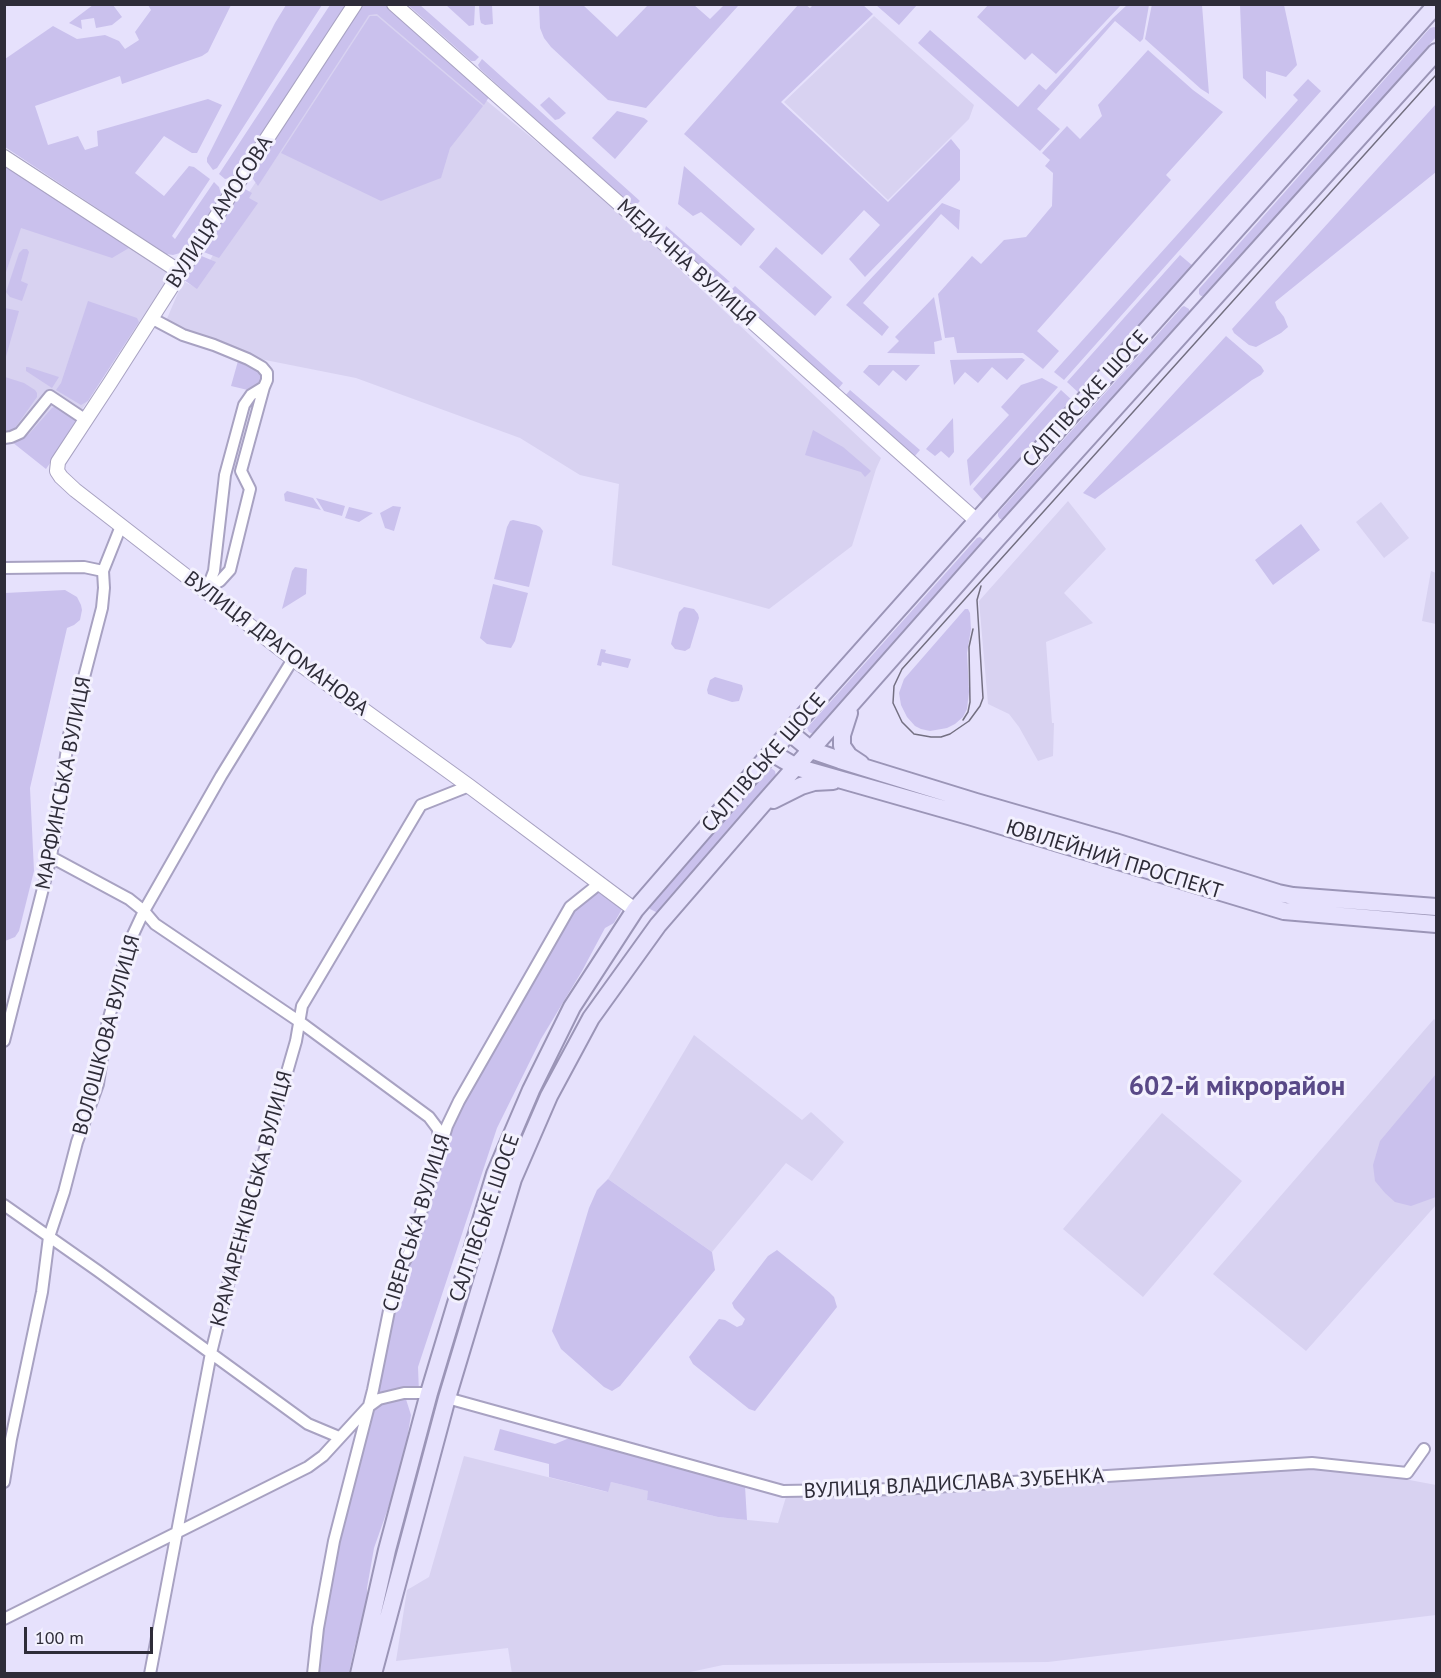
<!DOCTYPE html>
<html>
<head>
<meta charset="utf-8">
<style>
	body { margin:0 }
	#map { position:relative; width:1441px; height:1678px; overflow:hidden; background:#e6e1fc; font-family:"PT Sans",sans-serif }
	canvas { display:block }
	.frame { position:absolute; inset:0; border:6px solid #2e2c38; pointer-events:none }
	.scale { position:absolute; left:24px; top:1627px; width:129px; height:27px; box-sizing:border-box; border:3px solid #2e2c38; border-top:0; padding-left:8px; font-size:18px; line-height:21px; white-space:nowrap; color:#2e2c38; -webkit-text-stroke:4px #f3f1fe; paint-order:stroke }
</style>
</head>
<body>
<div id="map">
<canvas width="1441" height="1678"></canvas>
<div class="frame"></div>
<div class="scale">100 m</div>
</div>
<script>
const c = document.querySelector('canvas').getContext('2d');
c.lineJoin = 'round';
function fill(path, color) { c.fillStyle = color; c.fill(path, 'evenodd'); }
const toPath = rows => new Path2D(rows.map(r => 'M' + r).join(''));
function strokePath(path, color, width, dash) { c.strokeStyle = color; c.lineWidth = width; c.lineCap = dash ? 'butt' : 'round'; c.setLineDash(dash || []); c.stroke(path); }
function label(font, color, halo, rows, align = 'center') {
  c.font = font + ' "PT Sans",sans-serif'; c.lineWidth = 6; c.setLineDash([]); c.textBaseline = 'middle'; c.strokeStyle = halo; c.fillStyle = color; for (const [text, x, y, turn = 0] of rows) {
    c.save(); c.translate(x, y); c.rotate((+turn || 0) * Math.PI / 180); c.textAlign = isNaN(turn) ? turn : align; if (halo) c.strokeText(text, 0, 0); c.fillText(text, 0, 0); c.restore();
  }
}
fill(toPath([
	[379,12,550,153,623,216,881,458,876,469,852,546,769,609,612,565,619,484,580,475,520,438,356,378,255,358,166,321,183,281,195,287,245,198,369,14],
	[874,16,974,105,969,119,888,200,784,102],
	[4,165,172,272,45,466,5,435],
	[1068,501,1106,549,1064,593,1093,623,1046,642,1052,723,1054,723,1053,756,1038,761,1019,727,1009,714,988,704,979,601],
	[1381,502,1409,538,1384,558,1356,522],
	[1431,571,1436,573,1436,624,1422,621],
	[1434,1019,1436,1021,1436,1205,1306,1351,1213,1274],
	[694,1035,802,1120,811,1112,844,1142,812,1181,786,1163,712,1252,608,1179],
	[1162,1113,1242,1181,1143,1297,1063,1229],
	[464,1456,607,1492,611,1482,649,1491,647,1500,718,1517,778,1523,786,1497,954,1490,1306,1468,1399,1478,1436,1485,1436,1615,1048,1662,723,1665,681,1674,512,1674,508,1648,396,1661,407,1590,429,1577]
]), '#d8d2f1');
fill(toPath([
	[989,4,1121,4,1121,5,1056,74,1032,53,1025,60,977,17],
	[1152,4,1202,5,1209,94,1201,89,1145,39],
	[93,5,113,5,122,17,112,25,96,28,94,18,81,20,82,29,69,23],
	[148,5,231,5,208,52,202,56,122,84,120,76,35,106,48,145,78,136,85,150,98,146,97,131,208,99,222,105,197,153,192,153,164,136,135,173,164,196,189,166,194,167,210,179,172,236,175,239,214,182,219,187,221,194,219,199,188,247,180,253,173,255,166,254,5,147,5,59,53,26,77,39,105,35,119,41,125,49,139,40,135,32,151,10],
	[286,5,322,5,217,168,213,170,207,162,207,158,275,23],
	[330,5,342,5,345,7,235,174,230,178,225,179,219,174],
	[361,5,388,5,489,95,489,97,484,105,377,14,369,15,258,186,251,176,253,172],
	[408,5,420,5,479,57,475,61,471,61],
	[446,5,475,5,474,25,469,26],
	[479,5,492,5,493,24,485,25,481,23,480,19],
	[539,5,583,5,617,37,648,5,694,5,710,19,724,5,735,5,738,6,646,108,608,100,551,47,544,38,540,28],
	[798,5,806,5,810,8,813,5,863,5,873,14,781,102,888,202,951,139,960,150,960,180,865,277,849,259,880,225,864,210,822,255,684,134],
	[876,5,917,5,899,25],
	[1127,5,1149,5,1143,39,1140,42,1115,21,1037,109,1060,129,1040,151,918,43,930,30,1018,107,1039,84,1046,90,1113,18],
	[1240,5,1284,5,1297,65,1286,77,1266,71,1266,99,1243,78],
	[370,16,377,16,483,106,450,148,441,178,381,201,281,153],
	[1434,27,1436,28,1436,37,1207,296,1201,296,1199,294,1199,289,1430,28],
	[1148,50,1193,90,1223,112,1166,175,1171,180,1037,331,1059,351,1043,369,1023,353,957,353,954,337,945,338,938,294,972,256,981,264,1004,240,1026,237,1052,206,1053,173,1045,166,1050,160,1042,153,1067,126,1080,139,1102,116,1098,105],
	[482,59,640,201,633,208,480,69,478,65],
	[1308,79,1321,91,1064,380,1054,372,1298,100,1293,95],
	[549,97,566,113,559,119,555,120,540,105],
	[1436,104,1436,172,1275,302,1277,308,1284,317,1288,327,1281,333,1256,347,1249,345,1234,333,1232,329],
	[617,111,644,118,648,121,615,159,592,138],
	[5,165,129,248,112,258,21,228,5,275],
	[684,166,755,229,741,246,701,212,693,216,678,204],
	[245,189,252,193,249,198,258,203,219,258,201,251,241,191],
	[942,203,960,210,959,230,941,214,863,303,889,327,882,336,846,305],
	[666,226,730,282,721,284,664,233],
	[776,247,832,297,815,316,759,267],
	[23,249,27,249,29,252,21,281,28,284,22,301,10,297,6,292,19,253],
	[199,255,216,262,197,289,184,280,185,277],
	[1180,255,1193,266,1080,394,1067,382],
	[735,286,843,383,838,389,734,295,732,289],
	[934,297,942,340,934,342,935,354,887,353,899,341,895,337],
	[88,301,137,318,139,322,88,401,81,405,56,390,61,383],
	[1184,306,1189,309,1190,315,1004,519,1000,519,998,516,998,513,1182,307],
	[5,308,19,311,5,360,4,308],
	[1226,336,1261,366,1264,371,1261,375,1252,380,1095,499,1083,493],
	[1022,358,1025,360,1007,380,992,367,978,383,965,372,954,385,950,360],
	[238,361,262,371,263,382,252,391,231,386],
	[869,365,920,365,906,381,893,370,879,386,863,372],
	[26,367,28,367,59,377,52,388,26,371],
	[5,377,24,383,35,390,37,393,37,397,10,435,5,433],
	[1042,378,1058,387,970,486,967,460,1009,415,1001,407,1021,385],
	[850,390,920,450,914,457,845,396],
	[1061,390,1073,401,983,500,973,489],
	[56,406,76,418,78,422,46,469,12,442,29,434,52,408],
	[953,418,954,452,949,458,941,451,935,456,926,449],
	[813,430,843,447,871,471,865,477,861,472,805,455],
	[287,491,313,498,321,510,285,501,284,494],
	[316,498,345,506,342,516,324,511],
	[393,506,401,507,394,531,385,528,380,513],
	[349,507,373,513,359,522,345,518],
	[513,520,536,525,540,527,543,531,529,587,494,579,507,527,510,521],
	[1301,524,1320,550,1273,585,1255,560],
	[980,537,985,541,815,735,809,732,807,728,977,538],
	[295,567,307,569,306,594,282,609,292,571],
	[493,584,528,593,515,641,511,648,487,644,480,638],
	[65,590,77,597,81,605,82,610,80,620,74,625,67,628,30,788,34,871,19,931,15,937,5,941,5,593],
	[684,607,694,609,698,614,699,618,690,648,685,651,675,649,671,644,679,612],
	[965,609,968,609,970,613,971,629,967,653,969,692,967,709,963,717,955,724,947,728,930,731,921,729,915,726,907,717,901,705,899,693,904,679],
	[601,649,606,650,605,653,631,659,628,668,602,662,601,666,597,665],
	[715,677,742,685,743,689,739,701,732,702,708,694,707,690,710,680],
	[771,768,775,771,776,776,661,912,656,912,650,909,648,906,767,769],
	[600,883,626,902,614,923,605,928,582,971,541,1039,497,1128,418,1367,419,1393,404,1393,411,1415,407,1439,398,1480,374,1548,367,1588,367,1602,354,1649,349,1673,313,1674,318,1628,368,1407,388,1396,373,1390,385,1335,447,1126,570,907],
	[1436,1074,1436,1197,1411,1206,1395,1202,1385,1193,1375,1181,1373,1165,1380,1141],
	[608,1179,712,1252,715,1270,620,1386,612,1391,604,1387,561,1349,552,1331,589,1208,597,1190],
	[777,1250,829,1292,834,1297,837,1307,755,1411,749,1409,693,1364,689,1357,719,1319,725,1320,737,1327,742,1325,745,1319,734,1308,732,1303,768,1256],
	[500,1429,555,1444,567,1439,576,1438,742,1483,745,1486,747,1520,718,1517,647,1500,648,1491,611,1482,608,1492,549,1477,549,1464,494,1450]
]), '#cac1ed');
const minor = toPath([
	[151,318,183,335,214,345,248,359,262,367,267,373,267,380,264,387,251,395,244,405,225,475,214,571,211,579,205,591],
	[4,438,11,437,20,433,50,396,86,420],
	[4,568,84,567,103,571],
	[208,587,220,581,230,570,250,489,241,471,264,387],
	[51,857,129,899,144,911,155,924,300,1022,429,1117,438,1129,439,1142],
	[4,1041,51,857,69,735,102,608,104,588,103,571,121,526],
	[4,1205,98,1271,308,1424,339,1437],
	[447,1398,783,1491,902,1489,1312,1463,1407,1473,1424,1449],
	[4,1482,11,1439,42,1292,49,1237,64,1192,77,1142,98,1084,107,1025,130,941,144,911,221,776,293,659],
	[4,1619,308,1467,323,1456,368,1407,379,1399,404,1393,429,1393],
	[150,1674,211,1353,241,1232,296,1041,302,1006,421,805,469,786],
	[313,1674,318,1628,334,1541,373,1390,394,1286,401,1268,409,1253,447,1126,459,1101,570,907,600,883]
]);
const tertiary = toPath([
	[355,4,232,192,110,383,58,462,57,471,61,477,75,490,293,659,469,786,635,910],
	[394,4,977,521],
	[4,157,180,272]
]);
const primary = toPath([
	[849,713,842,735,842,746,849,756,861,764],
	[789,732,811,750,840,760,976,802,1115,842,1278,893,1293,896,1436,907],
	[772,753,796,767,972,817,1284,911,1436,924],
	[773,800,801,786,814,782,833,781],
	[359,1674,387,1550,429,1393,495,1174,531,1090,572,1007,635,910,789,732,1436,5],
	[373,1674,447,1398,513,1179,549,1096,591,1018,658,925,761,806,997,539,1436,52]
]);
strokePath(minor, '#a8a2c2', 14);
strokePath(tertiary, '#a8a2c2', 16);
strokePath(primary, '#9b95b7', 20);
strokePath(minor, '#fff', 10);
strokePath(tertiary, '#fff', 14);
strokePath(primary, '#e6e1fd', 16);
strokePath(toPath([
	[981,586,977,600,983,698,980,706,969,721,950,734,941,737,931,737,914,734,902,722,893,703,894,686,902,669,1436,75],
	[963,720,968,712,970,702,969,647,973,629]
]), '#736f81', 1.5);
label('21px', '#2e2c38', '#f3f1fe', [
	["ВУЛИЦЯ АМОСОВА",220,212,-57],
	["МЕДИЧНА ВУЛИЦЯ",686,263,42],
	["САЛТІВСЬКЕ ШОСЕ",1086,399,-48],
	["ВУЛИЦЯ ДРАГОМАНОВА",276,644,37],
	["САЛТІВСЬКЕ ШОСЕ",764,763,-49],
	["МАРФИНСЬКА ВУЛИЦЯ",64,783,-79],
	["ЮВІЛЕЙНИЙ ПРОСПЕКТ",1114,860,17],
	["ВОЛОШКОВА ВУЛИЦЯ",107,1035,-75],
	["КРАМАРЕНКІВСЬКА ВУЛИЦЯ",252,1199,-75],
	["САЛТІВСЬКЕ ШОСЕ",485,1218,-71],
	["СІВЕРСЬКА ВУЛИЦЯ",417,1223,-73],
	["ВУЛИЦЯ ВЛАДИСЛАВА ЗУБЕНКА",954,1484,-3]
]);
label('bold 27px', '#594987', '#f3f1fe', [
	["602-й мікрорайон",1237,1087]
]);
</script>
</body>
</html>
